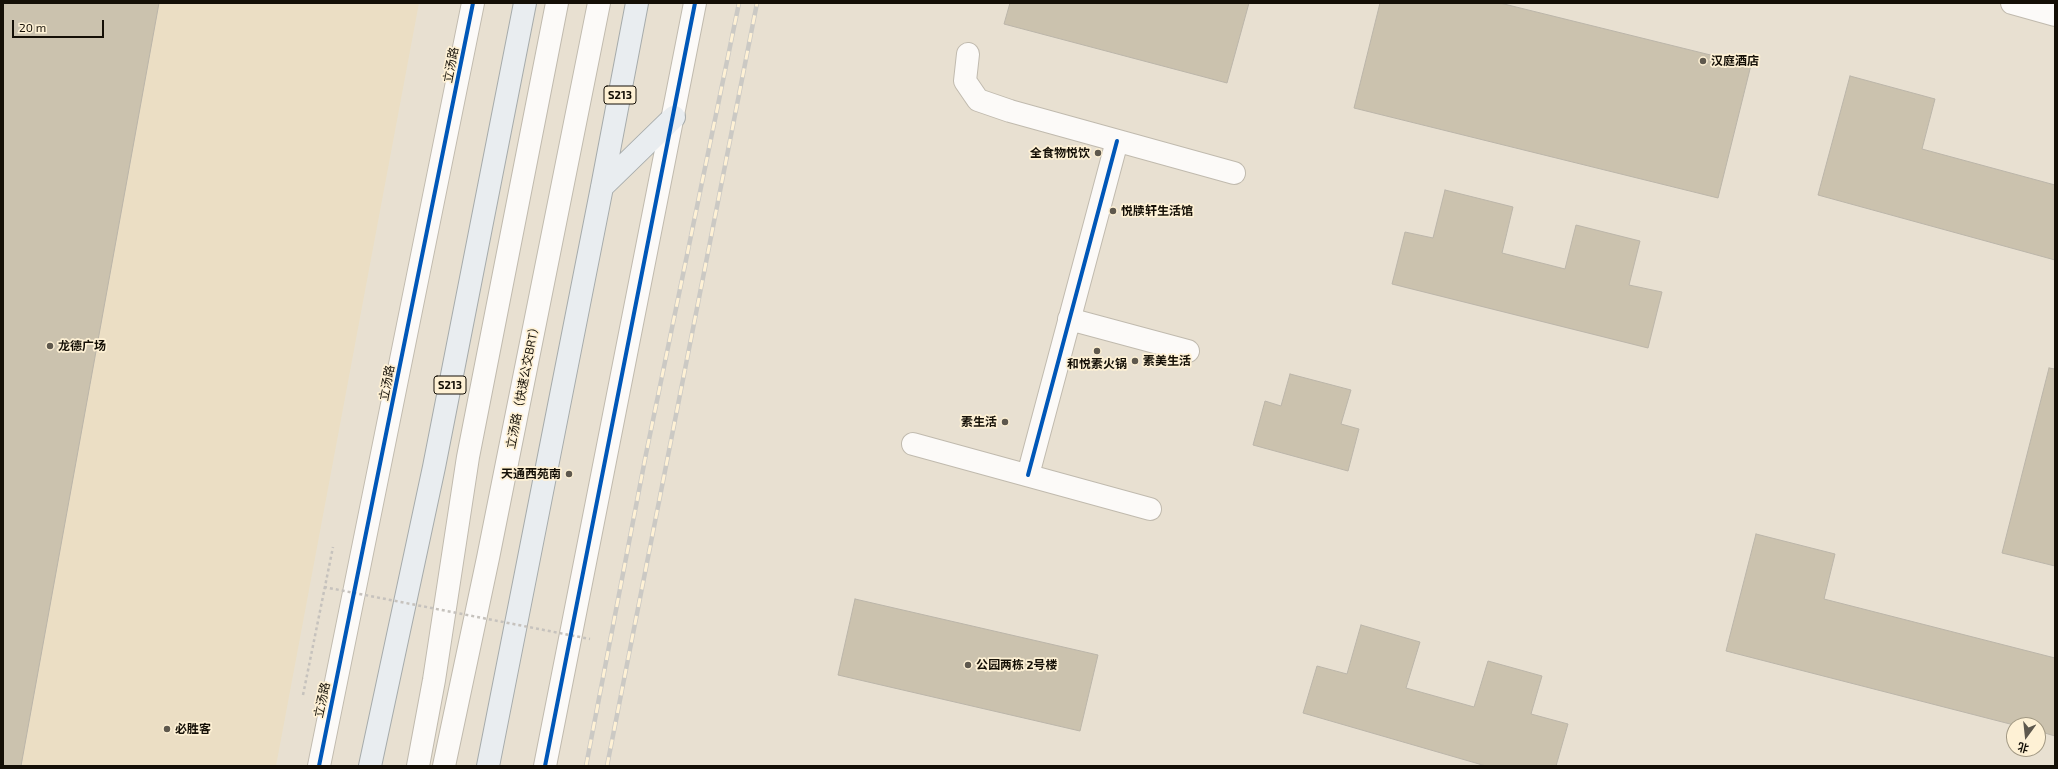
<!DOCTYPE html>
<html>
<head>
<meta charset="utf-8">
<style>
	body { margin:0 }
	#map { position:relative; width:2058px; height:769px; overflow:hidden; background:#e8e0d1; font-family:"Exo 2","Noto Sans SC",sans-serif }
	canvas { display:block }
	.frame { position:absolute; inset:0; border:4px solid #140f06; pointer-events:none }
	.north { position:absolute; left:2006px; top:717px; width:40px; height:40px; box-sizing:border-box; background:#fef1d5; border:1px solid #a09782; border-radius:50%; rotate:195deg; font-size:11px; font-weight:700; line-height:16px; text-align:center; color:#140f06 }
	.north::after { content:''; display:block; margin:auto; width:14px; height:18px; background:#5e584d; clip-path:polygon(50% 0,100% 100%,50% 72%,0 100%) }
	.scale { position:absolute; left:12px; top:20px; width:92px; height:18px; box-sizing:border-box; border:2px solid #140f06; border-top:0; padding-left:5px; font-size:12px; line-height:14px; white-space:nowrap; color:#140f06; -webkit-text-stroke:3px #fef1d5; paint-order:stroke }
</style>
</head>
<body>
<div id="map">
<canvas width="2058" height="769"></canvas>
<div class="frame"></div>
<div class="north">北</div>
<div class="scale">20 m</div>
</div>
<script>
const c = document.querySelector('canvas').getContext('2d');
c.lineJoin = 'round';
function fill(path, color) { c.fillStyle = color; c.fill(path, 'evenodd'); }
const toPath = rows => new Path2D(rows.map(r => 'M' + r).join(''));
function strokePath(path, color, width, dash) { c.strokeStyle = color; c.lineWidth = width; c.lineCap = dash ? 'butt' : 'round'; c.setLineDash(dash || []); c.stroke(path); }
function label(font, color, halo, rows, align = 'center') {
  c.font = font + ' "Exo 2","Noto Sans SC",sans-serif'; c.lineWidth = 3.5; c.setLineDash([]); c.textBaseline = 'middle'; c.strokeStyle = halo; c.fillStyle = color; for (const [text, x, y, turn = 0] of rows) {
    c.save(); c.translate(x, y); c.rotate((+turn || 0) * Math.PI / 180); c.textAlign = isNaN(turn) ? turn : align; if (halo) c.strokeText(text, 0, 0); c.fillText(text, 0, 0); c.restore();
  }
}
fill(toPath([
	[3,3,419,3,276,766,3,766]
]), '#ebdec4');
const building = toPath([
	[3,3,159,3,21,766,3,766,3,3],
	[1010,3,1178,4,1249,3,1227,83,1004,24,1010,3],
	[1380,3,1500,3,1751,65,1718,198,1354,108,1380,3],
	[1850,76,1935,99,1922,149,2055,185,2055,260,1818,195,1850,76],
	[1445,190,1513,207,1502,253,1565,269,1576,225,1640,241,1629,285,1662,292,1648,348,1392,284,1405,232,1433,238,1445,190],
	[2049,368,2055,369,2055,566,2002,553,2049,368],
	[1290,374,1351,390,1341,424,1359,429,1348,471,1253,445,1265,401,1281,406,1290,374],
	[1756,534,1835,554,1824,599,2055,658,2055,736,2038,731,2038,725,2014,725,1726,651,1756,534],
	[855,599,1098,655,1080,731,838,675,855,599],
	[1361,625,1420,642,1406,688,1474,707,1488,661,1542,676,1531,714,1568,724,1556,766,1486,766,1303,713,1317,666,1347,674,1361,625]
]);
fill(building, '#cbc2ae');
strokePath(building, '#bbb5a9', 1);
const minor = toPath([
	[2012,3,2055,15],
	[968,54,965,81,978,100,1010,111,1234,173],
	[1069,319,1188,351],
	[913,444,1150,509],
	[1028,475,1117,141],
	[319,766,473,3],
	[418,766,434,680,468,457,557,3],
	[444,766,488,558,599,3],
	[545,766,695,3]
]);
const major = toPath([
	[602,187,674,117],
	[370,766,434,467,525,3],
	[488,766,602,187,637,3]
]);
strokePath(minor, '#c0baae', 24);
strokePath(major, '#a6abab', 24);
strokePath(toPath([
	[303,695,333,547]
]), '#c6c2bd', 2.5, [3, 3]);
strokePath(minor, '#fcfaf8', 22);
strokePath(major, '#e9edf0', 22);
const rail = toPath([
	[586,766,646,454,739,3],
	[607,766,757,3]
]);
strokePath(rail, '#cbc9c4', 4.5);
strokePath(rail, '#fef1d5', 3, [9]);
strokePath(toPath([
	[324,587,590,639]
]), '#c6c2bd', 2.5, [3, 3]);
strokePath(toPath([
	[1028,475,1117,141],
	[319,766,473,3],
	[545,766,695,3]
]), '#0057b8', 4);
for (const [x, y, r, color] of [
	[1703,61,4,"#5e584d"],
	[1098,153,4,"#5e584d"],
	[1113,211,4,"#5e584d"],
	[50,346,4,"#5e584d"],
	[1097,351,4,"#5e584d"],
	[1135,361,4,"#5e584d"],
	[1005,422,4,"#5e584d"],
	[569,474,4,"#5e584d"],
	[968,665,4,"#5e584d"],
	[167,729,4,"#5e584d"]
]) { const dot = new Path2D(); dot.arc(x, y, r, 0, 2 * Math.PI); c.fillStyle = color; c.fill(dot); strokePath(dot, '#fef1d5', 1.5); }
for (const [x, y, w] of [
	[620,95,32],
	[450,385,32]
]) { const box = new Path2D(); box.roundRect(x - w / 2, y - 9, w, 18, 3); c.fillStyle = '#fef1d5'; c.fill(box); strokePath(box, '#140f06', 1); }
label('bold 11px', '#140f06', null, [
	["S213",620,95],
	["S213",450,385]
]);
label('bold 12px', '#140f06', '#fef1d5', [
	["汉庭酒店",1711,61],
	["全食物悦饮",1090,153,"right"],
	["悦牍轩生活馆",1121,211],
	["龙德广场",58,346],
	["素美生活",1143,361],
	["和悦素火锅",1097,364,"center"],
	["素生活",997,422,"right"],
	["天通西苑南",561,474,"right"],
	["公园两栋 2号楼",976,665],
	["必胜客",175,729]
], 'left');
label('12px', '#140f06', '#fef1d5', [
	["立汤路",451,65,-79],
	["立汤路",387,383,-79],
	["立汤路（快速公交BRT）",523,385,-79],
	["立汤路",322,700,-78]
]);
</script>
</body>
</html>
